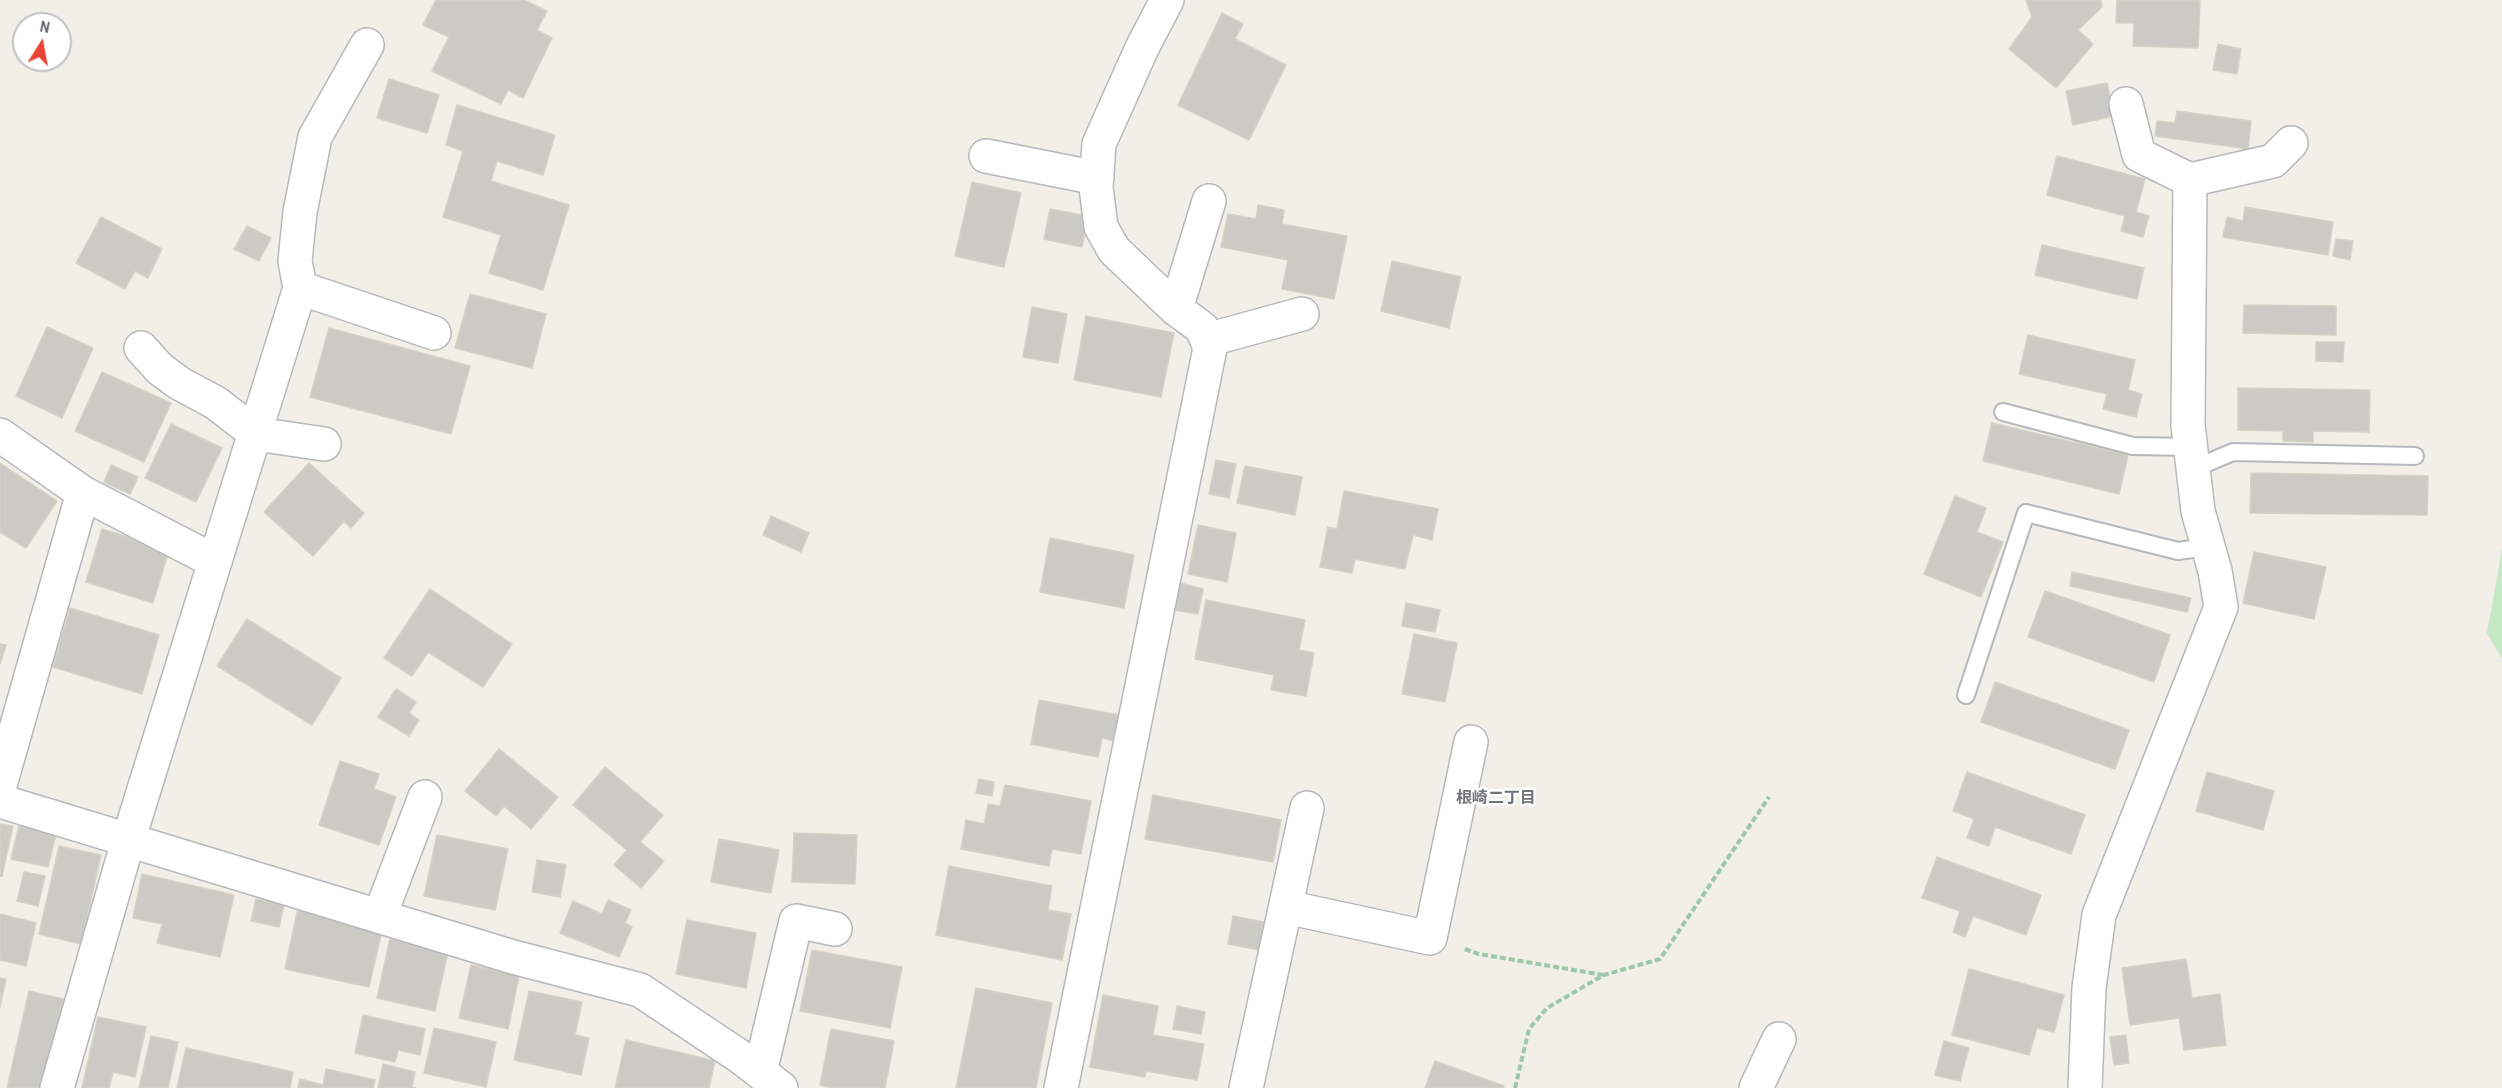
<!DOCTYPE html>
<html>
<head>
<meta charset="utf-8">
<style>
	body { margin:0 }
	#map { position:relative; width:2502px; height:1088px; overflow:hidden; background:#f1efe8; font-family:"Archivo Narrow",sans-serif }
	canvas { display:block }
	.north { position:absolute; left:12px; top:12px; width:60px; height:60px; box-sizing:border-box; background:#fff; border:2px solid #bfc1c3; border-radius:50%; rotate:11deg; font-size:16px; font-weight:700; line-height:24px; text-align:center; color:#5f6368 }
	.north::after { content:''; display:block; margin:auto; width:21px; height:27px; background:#ea4335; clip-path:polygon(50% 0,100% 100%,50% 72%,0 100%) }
</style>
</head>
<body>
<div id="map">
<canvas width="2502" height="1088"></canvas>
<div class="north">N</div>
</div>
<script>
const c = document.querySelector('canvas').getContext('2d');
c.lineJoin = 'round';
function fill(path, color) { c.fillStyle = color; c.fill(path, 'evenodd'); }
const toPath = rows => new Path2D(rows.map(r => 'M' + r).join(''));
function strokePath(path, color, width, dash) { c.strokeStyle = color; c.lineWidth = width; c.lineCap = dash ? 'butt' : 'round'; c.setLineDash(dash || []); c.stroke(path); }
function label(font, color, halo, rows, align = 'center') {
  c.font = font + ' "Archivo Narrow","Noto Sans JP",sans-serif'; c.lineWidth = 4.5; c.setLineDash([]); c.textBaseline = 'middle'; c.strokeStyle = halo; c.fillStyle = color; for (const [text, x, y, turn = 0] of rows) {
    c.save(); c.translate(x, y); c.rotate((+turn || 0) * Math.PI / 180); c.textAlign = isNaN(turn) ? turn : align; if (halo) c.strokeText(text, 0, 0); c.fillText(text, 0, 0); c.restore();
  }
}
fill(toPath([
	[2502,549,2502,659,2487,633]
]), '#c5e8c5');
const building = toPath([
	[436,0,524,0,547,11,537,30,552,38,523,98,508,90,501,104,432,71,449,37,423,25,436,0],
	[2026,0,2101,0,2102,7,2078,30,2093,44,2056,88,2009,49,2032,17,2026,0],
	[2117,0,2200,0,2198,48,2133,46,2134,23,2116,23,2117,0],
	[1222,13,1243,24,1235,39,1286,65,1249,140,1178,105,1222,13],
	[2218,44,2241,49,2237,74,2213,70,2218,44],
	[389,79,439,95,427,133,377,118,389,79],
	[2107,83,2114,116,2073,125,2066,91,2107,83],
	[457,105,555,135,543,175,497,161,491,181,569,205,543,290,489,273,501,235,443,217,463,151,446,145,457,105],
	[2177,111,2251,121,2248,149,2155,136,2157,121,2175,123,2177,111],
	[2057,156,2145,179,2136,212,2149,216,2143,237,2121,231,2125,216,2047,195,2057,156],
	[972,182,1021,193,1004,267,955,256,972,182],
	[1258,205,1284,210,1282,224,1347,236,1334,299,1282,289,1288,260,1221,247,1228,214,1256,219,1258,205],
	[2245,207,2333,222,2328,255,2223,237,2227,217,2243,221,2245,207],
	[1050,209,1088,216,1082,247,1044,239,1050,209],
	[101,217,162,249,148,278,135,271,125,289,76,263,101,217],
	[247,226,271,238,259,261,234,249,247,226],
	[2336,239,2353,241,2350,260,2333,256,2336,239],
	[2042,245,2144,268,2137,299,2035,275,2042,245],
	[1392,261,1461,277,1449,328,1381,311,1392,261],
	[470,294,546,314,532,368,455,348,470,294],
	[2244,305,2336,306,2336,335,2243,333,2244,305],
	[1032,307,1067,314,1058,363,1023,357,1032,307],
	[1086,316,1174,333,1161,397,1074,380,1086,316],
	[47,327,93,348,62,418,16,396,47,327],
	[329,328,470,366,451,434,310,397,329,328],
	[2028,335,2135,360,2128,390,2142,394,2136,417,2103,409,2107,394,2019,374,2028,335],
	[2316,342,2344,342,2343,362,2316,361,2316,342],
	[102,372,171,403,144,462,75,431,102,372],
	[2238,388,2370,390,2369,432,2313,431,2313,442,2283,441,2283,431,2238,430,2238,388],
	[1992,423,2128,455,2119,494,1983,461,1992,423],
	[171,424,222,448,196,502,145,478,171,424],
	[1216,460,1236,464,1229,498,1209,494,1216,460],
	[0,463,57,501,26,548,0,532,0,463],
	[309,463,364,513,351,528,344,521,313,556,264,512,309,463],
	[111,465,138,477,130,494,104,482,111,465],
	[1245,466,1302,477,1295,515,1237,503,1245,466],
	[2251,473,2428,476,2427,515,2250,513,2251,473],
	[1344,491,1438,509,1432,540,1413,535,1405,569,1355,559,1352,573,1320,567,1328,527,1337,529,1344,491],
	[1955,496,1986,508,1977,532,2003,542,1981,597,1924,574,1955,496],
	[771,516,809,533,801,552,763,535,771,516],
	[1198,525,1236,533,1227,582,1188,574,1198,525],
	[102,529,169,550,153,603,86,582,102,529],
	[1050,538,1134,555,1124,608,1040,592,1050,538],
	[2254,552,2326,567,2314,619,2243,603,2254,552],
	[2072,572,2191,598,2187,612,2070,586,2072,572],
	[1180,583,1203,589,1198,614,1174,610,1180,583],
	[430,589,512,644,483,687,428,652,412,676,384,658,430,589],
	[2045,591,2170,635,2154,682,2028,637,2045,591],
	[1206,600,1305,620,1299,650,1314,653,1306,696,1271,690,1274,675,1195,659,1206,600],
	[1406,603,1440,610,1435,632,1402,626,1406,603],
	[70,608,159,635,142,694,53,667,70,608],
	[247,619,341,678,312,725,217,666,247,619],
	[1414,634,1457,643,1445,702,1402,694,1414,634],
	[0,644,6,645,0,664,0,644],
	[1995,682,2129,730,2115,769,1981,722,1995,682],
	[396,689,416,702,409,713,419,720,409,736,378,717,396,689],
	[1039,700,1124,716,1119,742,1102,738,1098,757,1031,744,1039,700],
	[499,749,558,797,531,829,504,806,496,816,465,791,499,749],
	[340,761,379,774,374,789,396,797,379,845,319,825,340,761],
	[605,767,663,815,640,842,664,861,641,888,614,865,627,850,573,805,605,767],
	[1967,772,2085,815,2071,854,1995,827,1989,846,1967,838,1974,819,1953,811,1967,772],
	[2207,772,2274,791,2263,830,2196,811,2207,772],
	[979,779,994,782,992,796,976,793,979,779],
	[1005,785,1091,801,1081,854,1052,849,1049,866,961,849,966,820,984,824,988,804,1000,806,1005,785],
	[1153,795,1281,820,1273,862,1145,839,1153,795],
	[0,824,13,826,2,876,0,876,0,824],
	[19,826,56,834,48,867,11,859,19,826],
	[794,833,857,835,855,884,792,882,794,833],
	[437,835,508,849,495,910,424,896,437,835],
	[719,839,779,850,771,893,711,882,719,839],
	[59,846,101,855,81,944,39,934,59,846],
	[1937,857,2041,895,2026,935,1973,916,1965,937,1953,932,1960,911,1922,898,1937,857],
	[537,860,566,865,560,897,532,892,537,860],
	[949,866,1052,886,1048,910,1071,914,1062,960,936,935,949,866],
	[24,872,45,876,38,906,17,901,24,872],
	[142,874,234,895,220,957,157,943,162,924,133,918,142,874],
	[256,899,284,905,279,927,251,921,256,899],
	[608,900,631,910,625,923,632,927,619,957,560,933,573,901,602,914,608,900],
	[298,908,383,927,369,987,285,969,298,908],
	[0,914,36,923,26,966,0,960,0,914],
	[1233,916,1264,922,1259,950,1228,944,1233,916],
	[687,920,756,933,746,988,676,974,687,920],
	[390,939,448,952,435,1011,377,998,390,939],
	[812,950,902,967,890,1028,800,1011,812,950],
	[2186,959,2192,998,2220,994,2226,1045,2184,1050,2179,1018,2130,1025,2122,968,2186,959],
	[471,965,519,976,508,1029,459,1018,471,965],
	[1969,969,2064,995,2054,1032,2037,1028,2029,1055,1952,1035,1969,969],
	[0,978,6,979,0,1007,0,978],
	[976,988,1052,1003,1036,1088,956,1088,976,988],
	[29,991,63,999,43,1088,7,1088,29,991],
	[529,991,582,1002,575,1035,589,1038,581,1075,514,1060,529,991],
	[1103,995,1158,1006,1153,1035,1204,1044,1197,1080,1146,1071,1145,1077,1090,1067,1103,995],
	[1177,1006,1205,1012,1201,1034,1173,1029,1177,1006],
	[363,1015,425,1029,420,1055,398,1050,395,1062,355,1053,363,1015],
	[98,1017,146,1027,135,1077,113,1072,109,1088,82,1088,98,1017],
	[434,1028,496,1042,486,1087,424,1073,434,1028],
	[831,1029,894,1041,885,1088,833,1088,820,1085,831,1029],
	[2126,1035,2129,1063,2114,1065,2110,1037,2126,1035],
	[151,1036,178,1042,168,1088,139,1088,151,1036],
	[626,1040,715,1061,709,1088,615,1088,626,1040],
	[1944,1041,1969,1048,1960,1081,1935,1075,1944,1041],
	[186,1048,293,1072,290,1088,177,1088,186,1048],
	[1435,1061,1504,1086,1503,1088,1425,1088,1435,1061],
	[383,1064,415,1072,412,1087,416,1088,378,1088,383,1064],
	[326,1069,375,1080,373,1088,298,1088,300,1079,323,1085,326,1069]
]);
fill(building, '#cccac5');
strokePath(building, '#d6d1c6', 1.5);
const service = toPath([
	[2003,412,2133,446,2190,447],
	[2193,469,2233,452,2415,456],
	[1966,695,2026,513,2178,551,2207,547]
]);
const minor = toPath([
	[2126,104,2139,155,2190,180,2273,161,2291,143],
	[986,156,1097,178],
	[300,288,434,333],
	[1176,309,1209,201],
	[1207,340,1302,314],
	[141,348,160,369,179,383,216,403,256,434,324,444],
	[0,435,83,493,214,561],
	[0,785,83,493],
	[0,801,513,957,640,990,739,1056,781,1088],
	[1286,907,1430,938,1471,742],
	[380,915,425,797],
	[760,1072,796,921,835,929],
	[57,1088,128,841,300,288,295,261,300,212,315,137,367,45],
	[1061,1088,1210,348,1202,328,1176,309,1114,250,1101,227,1096,187,1099,144,1142,48,1167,0],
	[1246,1088,1307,808],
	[1756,1088,1779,1039],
	[2085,1088,2089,988,2099,915,2221,607,2215,571,2198,511,2188,425,2190,180]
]);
strokePath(service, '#b5b8bc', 20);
strokePath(minor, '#b5b8bc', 36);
strokePath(toPath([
	[1465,949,1479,954,1604,975],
	[1515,1088,1529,1029,1547,1008,1604,975,1660,959,1769,797]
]), '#9cc7a9', 4, [6, 3]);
strokePath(service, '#fff', 16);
strokePath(minor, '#fff', 33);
label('bold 16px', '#70757a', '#fff', [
	["根崎二丁目",1496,799]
]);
</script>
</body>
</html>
